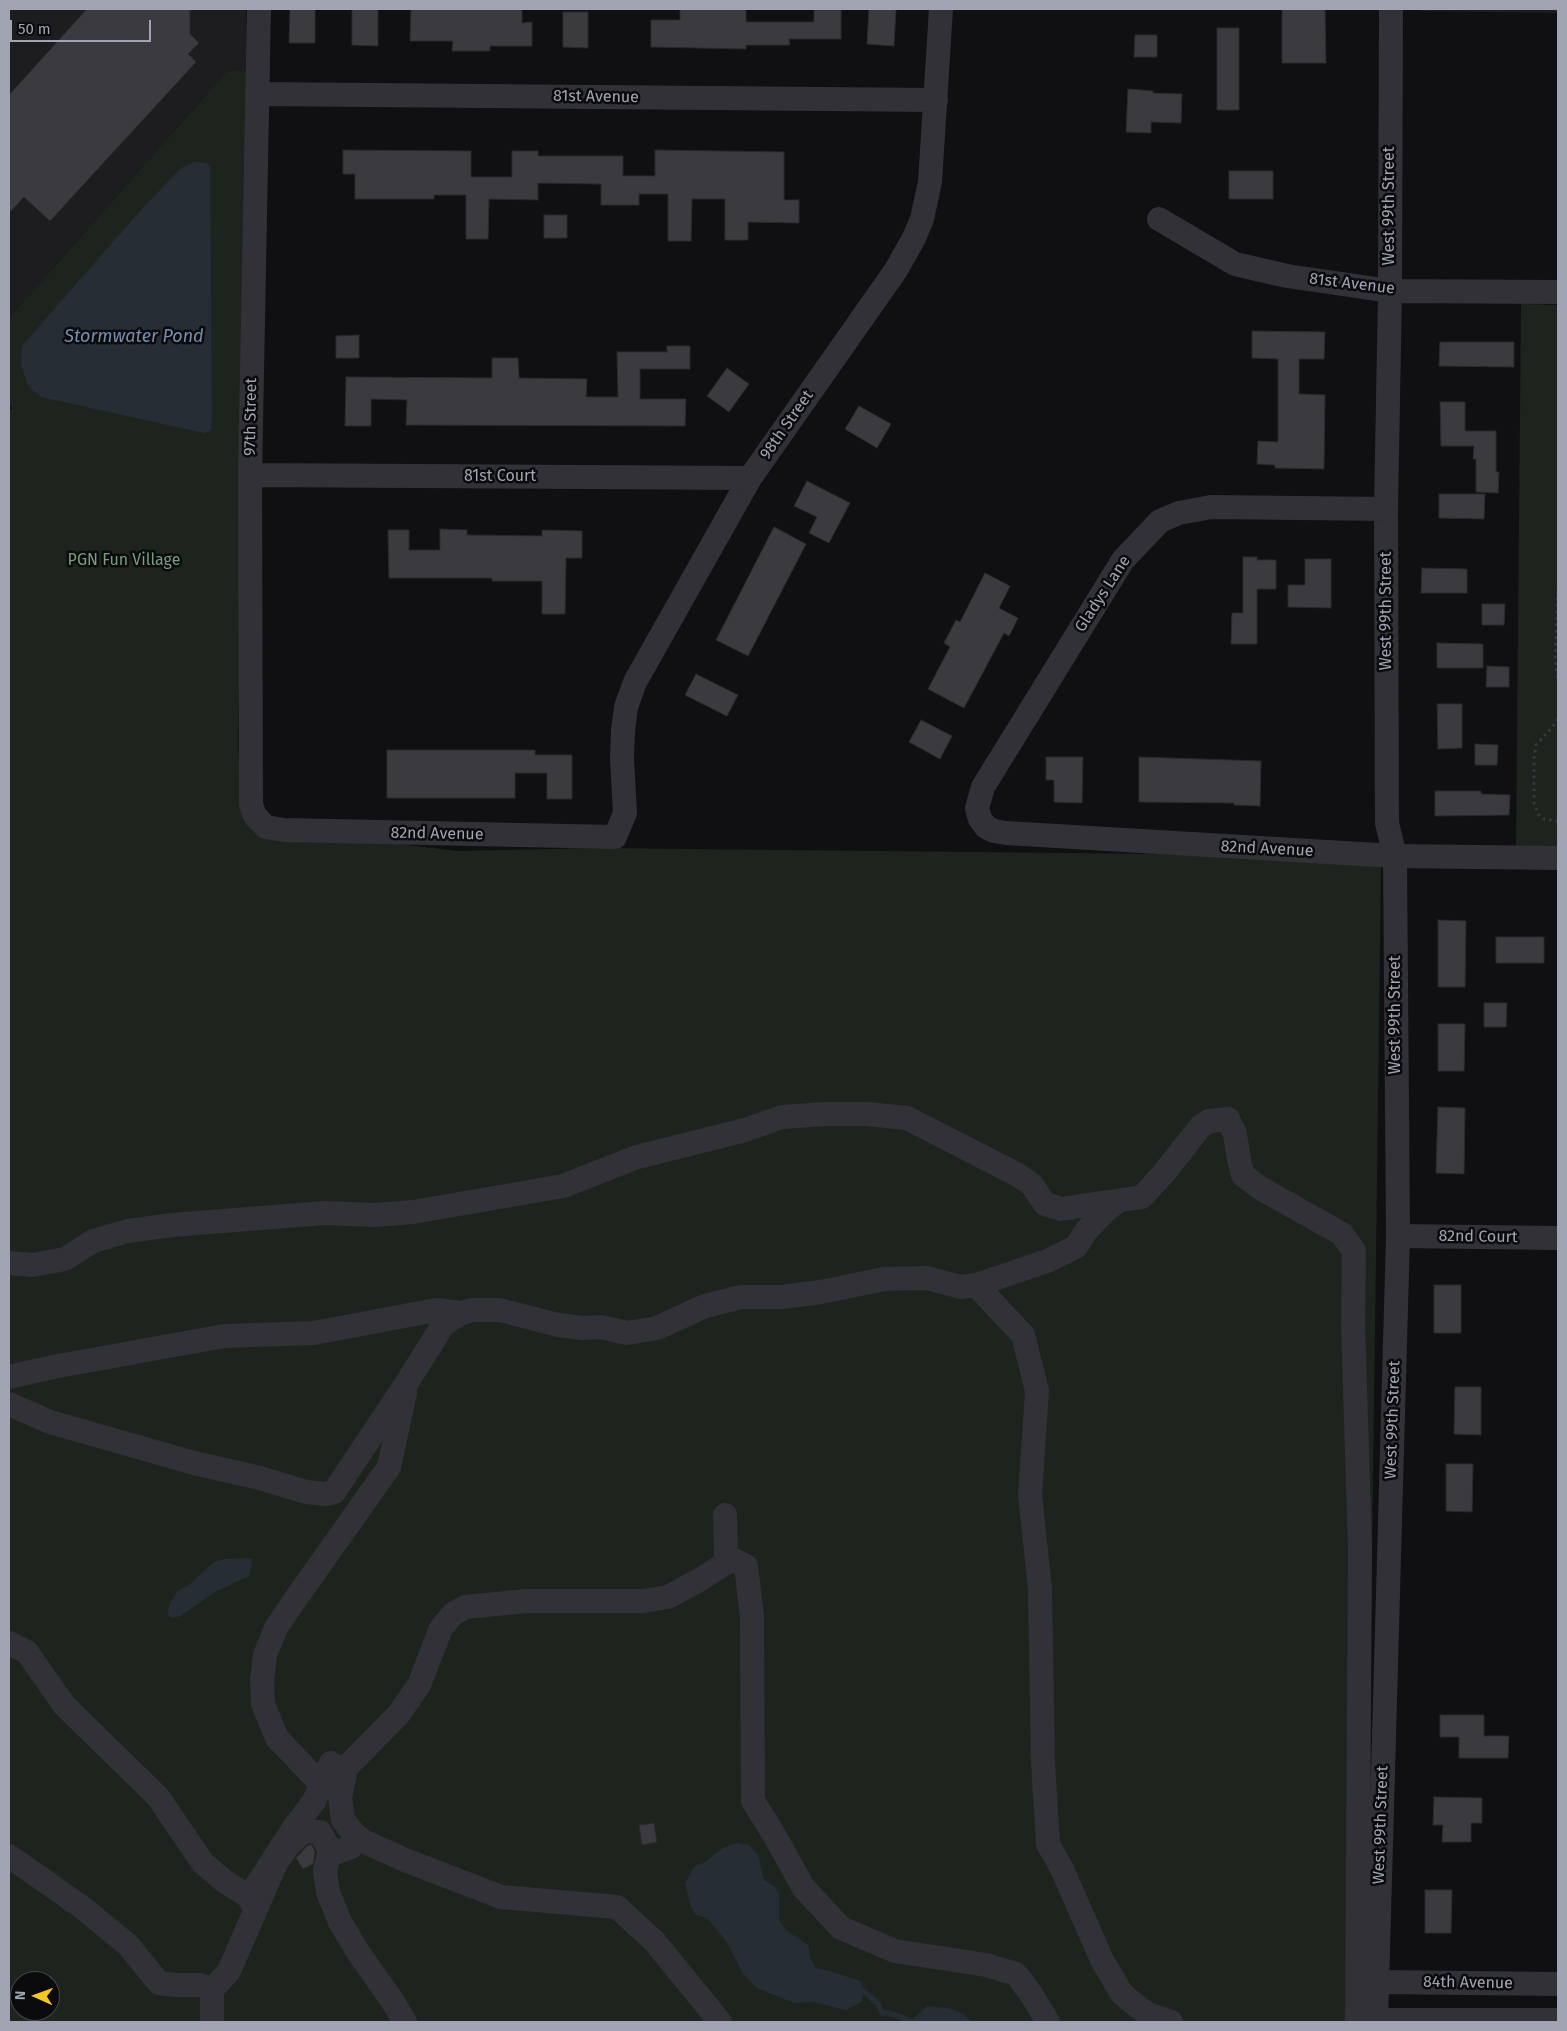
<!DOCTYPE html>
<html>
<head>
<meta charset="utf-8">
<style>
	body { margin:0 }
	#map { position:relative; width:1567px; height:2031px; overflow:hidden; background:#101012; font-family:"Fira Sans",sans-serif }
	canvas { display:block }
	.frame { position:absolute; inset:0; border:10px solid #a1a5b3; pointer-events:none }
	.north { position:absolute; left:10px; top:1971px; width:50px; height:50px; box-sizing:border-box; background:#0b0b0d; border:1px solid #47494f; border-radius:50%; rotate:272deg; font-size:14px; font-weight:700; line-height:20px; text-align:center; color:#a1a5b3 }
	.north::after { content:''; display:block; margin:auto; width:18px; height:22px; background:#f3c627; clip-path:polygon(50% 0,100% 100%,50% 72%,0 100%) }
	.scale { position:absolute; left:10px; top:20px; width:141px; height:22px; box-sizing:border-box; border:2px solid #a1a5b3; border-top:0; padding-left:6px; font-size:15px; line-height:18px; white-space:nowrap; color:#a1a5b3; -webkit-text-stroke:4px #0b0b0d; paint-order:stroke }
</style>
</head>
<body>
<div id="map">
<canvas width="1567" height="2031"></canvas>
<div class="frame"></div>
<div class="north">N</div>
<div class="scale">50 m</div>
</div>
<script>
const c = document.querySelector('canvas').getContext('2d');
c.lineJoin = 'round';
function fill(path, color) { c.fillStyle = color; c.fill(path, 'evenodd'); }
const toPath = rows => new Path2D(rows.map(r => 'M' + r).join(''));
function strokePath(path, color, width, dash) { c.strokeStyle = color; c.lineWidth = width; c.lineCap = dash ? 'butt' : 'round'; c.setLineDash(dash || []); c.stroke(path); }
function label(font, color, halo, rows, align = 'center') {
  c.font = font + ' "Fira Sans",sans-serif'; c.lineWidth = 5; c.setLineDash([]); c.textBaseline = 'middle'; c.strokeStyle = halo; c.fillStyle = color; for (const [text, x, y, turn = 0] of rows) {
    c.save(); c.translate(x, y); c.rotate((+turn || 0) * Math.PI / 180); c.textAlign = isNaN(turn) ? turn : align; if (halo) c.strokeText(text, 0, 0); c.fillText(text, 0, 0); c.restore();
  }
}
fill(toPath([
	[9,9,246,9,248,71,227,71,9,318],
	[1421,9,1558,9,1558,13,1421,11]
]), '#1d1c1f');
fill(toPath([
	[227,71,248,71,238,742,241,799,245,813,380,842,458,851,597,848,1346,856,1375,862,1381,869,1366,2022,9,2022,9,410,12,409,9,402,9,318],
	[20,1981,50,1981,50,2011,20,2011],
	[1521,304,1558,305,1558,853,1516,852]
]), '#1d241e');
fill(toPath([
	[194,162,206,163,210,166,212,417,211,430,204,433,41,397,32,390,27,383,21,364,22,346,142,209,181,168],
	[251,1558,252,1563,249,1576,215,1592,180,1616,173,1618,168,1616,169,1605,177,1592,190,1584,214,1562,224,1559],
	[736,1843,749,1845,758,1855,764,1880,775,1887,779,1894,779,1920,786,1930,809,1946,810,1958,816,1968,833,1972,860,1981,864,1991,861,2002,846,2010,813,2002,794,2003,757,1988,742,1972,726,1941,707,1918,696,1915,691,1908,685,1883,694,1867,703,1863,725,1847],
	[927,2006,948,2008,962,2013,972,2022,910,2022]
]), '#272d35');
strokePath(toPath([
	[864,1991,878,2004,882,2013,890,2013,910,2021]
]), '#272d35', 5.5);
const building = toPath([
	[87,9,190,9,190,34,199,43,188,54,196,62,50,221,24,197,9,213,9,95,87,9],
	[290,9,315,9,315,43,289,43,290,9],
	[352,9,378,9,378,46,352,45,352,9],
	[411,9,522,9,522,23,532,22,532,46,490,46,490,51,452,51,453,41,410,41,411,9],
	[680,9,746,9,746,22,814,22,814,10,841,10,841,39,789,39,790,45,746,45,746,49,651,47,651,20,680,20,680,9],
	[869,9,896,9,894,46,867,44,869,9],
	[1282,9,1325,9,1326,63,1282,63,1282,9],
	[563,12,588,12,588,48,563,47,563,12],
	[1217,28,1239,28,1239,110,1217,110,1217,28],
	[1135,35,1157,35,1157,57,1134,57,1135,35],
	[1128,89,1153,91,1153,93,1182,94,1181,123,1151,122,1151,133,1126,132,1128,89],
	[343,150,471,151,471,177,512,177,512,151,538,151,538,156,623,156,623,176,655,176,655,150,784,152,784,200,799,200,799,223,748,222,748,240,725,240,725,199,692,199,691,241,668,241,668,194,639,194,639,205,601,205,601,184,538,183,538,200,489,199,488,239,466,239,466,195,434,195,434,199,355,199,355,174,343,174,343,150],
	[1229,171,1273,171,1273,199,1229,199,1229,171],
	[544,215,567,215,567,238,544,238,544,215],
	[1252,331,1325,332,1324,359,1299,359,1299,394,1325,395,1324,469,1275,468,1275,465,1257,464,1258,441,1278,442,1278,359,1252,358,1252,331],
	[359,335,359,358,336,358,336,336,359,335],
	[1440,342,1514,342,1514,367,1439,366,1440,342],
	[667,346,690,346,690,369,640,369,640,399,686,399,685,426,406,425,407,400,371,399,371,426,345,426,346,377,492,378,492,358,518,358,519,378,587,379,586,397,618,397,617,352,667,352,667,346],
	[727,368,749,384,729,412,707,396,727,368],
	[1440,402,1465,402,1465,431,1496,431,1496,472,1499,472,1498,493,1476,492,1476,459,1473,459,1474,446,1441,446,1440,402],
	[859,406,891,424,877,448,845,429,859,406],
	[807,481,850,503,829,543,809,533,817,517,794,506,807,481],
	[1439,494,1485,494,1484,519,1439,518,1439,494],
	[774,527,806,544,748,656,716,640,774,527],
	[440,529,467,530,467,535,542,536,542,530,582,531,582,558,566,558,565,614,542,614,542,581,492,581,492,578,389,578,388,530,409,530,409,550,440,550,440,529],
	[1243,557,1257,557,1257,560,1276,560,1276,589,1257,589,1257,644,1231,644,1232,613,1243,613,1243,557],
	[1305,559,1331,559,1331,608,1288,607,1288,585,1305,585,1305,559],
	[1422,568,1467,569,1467,593,1421,593,1422,568],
	[985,573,1010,586,999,608,1018,618,1009,636,1004,633,964,708,928,689,950,647,944,643,956,620,960,622,985,573],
	[1482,604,1505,604,1504,625,1482,625,1482,604],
	[1437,643,1483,644,1483,668,1437,668,1437,643],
	[1487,666,1509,667,1509,687,1486,687,1487,666],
	[696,674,738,695,727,716,685,695,696,674],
	[1437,704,1462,704,1462,748,1438,749,1437,704],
	[921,720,952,736,940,759,909,742,921,720],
	[1475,744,1498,745,1497,765,1475,765,1475,744],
	[387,750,535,750,535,755,572,755,572,799,547,799,547,773,515,773,515,798,387,798,387,750],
	[1046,757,1083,757,1082,803,1054,802,1054,780,1046,780,1046,757],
	[1139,757,1261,761,1260,806,1234,805,1234,803,1139,802,1139,757],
	[1435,791,1481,791,1481,794,1510,795,1509,815,1435,816,1435,791],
	[1438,920,1466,921,1465,987,1438,987,1438,920],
	[1496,937,1544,937,1544,963,1496,963,1496,937],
	[1484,1003,1507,1003,1506,1027,1484,1027,1484,1003],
	[1438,1024,1465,1024,1464,1071,1438,1071,1438,1024],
	[1438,1107,1465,1108,1464,1174,1436,1173,1438,1107],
	[1434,1285,1461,1285,1461,1333,1434,1333,1434,1285],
	[1455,1387,1481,1387,1481,1435,1454,1434,1455,1387],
	[1446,1464,1473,1464,1472,1512,1446,1511,1446,1464],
	[1440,1715,1484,1715,1484,1736,1509,1736,1508,1758,1459,1758,1459,1737,1440,1737,1440,1715],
	[1434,1797,1482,1798,1482,1823,1471,1823,1471,1842,1442,1842,1443,1825,1433,1825,1434,1797],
	[654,1823,657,1842,642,1845,639,1825,654,1823],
	[308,1845,312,1845,315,1852,313,1864,303,1869,296,1858,308,1845],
	[1425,1890,1452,1890,1451,1933,1425,1933,1425,1890]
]);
fill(building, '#3a3a3f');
strokePath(building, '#2b2a2e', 1);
strokePath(toPath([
	[1558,591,1555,659,1558,680],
	[1558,719,1555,724,1536,745,1534,758,1534,803,1538,814,1544,819,1558,821]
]), '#37383e', 3, [2.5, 4]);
strokePath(toPath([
	[259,9,250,475,251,792,251,804,255,816,266,827,284,830,615,837,625,813,622,759,623,730,626,707,635,682,750,478,896,270,914,238,922,219,930,182,941,9],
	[257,94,936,100],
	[1159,219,1235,264,1287,276,1390,291,1558,292],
	[250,475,750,478],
	[1386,509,1211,507,1179,513,1160,521,1123,560,983,787,977,808,980,819,986,827,994,831,1006,833,1395,856,1558,858],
	[1398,1236,1558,1238],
	[9,1263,33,1265,65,1259,93,1241,128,1231,172,1225,325,1213,375,1215,413,1212,563,1186,637,1157,745,1130,782,1117,825,1114,866,1114,907,1118,1018,1175,1032,1185,1045,1204,1061,1209,1142,1197,1163,1174,1201,1126,1209,1121,1228,1119,1235,1134,1239,1160,1243,1175,1260,1188,1342,1234,1354,1251,1353,1323,1360,1547,1357,2022],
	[976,1285,1023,1335,1037,1391,1030,1495,1040,1589,1043,1762,1048,1844,1062,1869,1102,1960,1122,1994,1147,2014,1171,2022],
	[461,1313,473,1310,500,1310,558,1325,582,1328,601,1327,627,1333,657,1328,705,1306,741,1297,782,1297,821,1292,884,1279,927,1278,961,1287,976,1285,1047,1261,1076,1247,1086,1231,1103,1213,1118,1201],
	[9,1377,53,1367,224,1336,314,1333,436,1310],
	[9,1404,50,1422,194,1463,260,1478,306,1492,327,1494,334,1492,406,1384,443,1325,461,1313,436,1310,451,1314,440,1320,443,1325],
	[725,1515,726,1556,746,1566,752,1617,753,1801,776,1838,803,1887,841,1928,895,1951,986,1965,1016,1974,1031,1994,1048,2022],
	[9,1643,27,1652,64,1705,158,1797,203,1863,224,1881,249,1897],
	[343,1771,398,1715,419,1685,441,1628,454,1613,466,1607,526,1601,643,1601,668,1597,701,1579,732,1559],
	[321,1784,277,1738,263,1704,262,1680,265,1655,276,1628,292,1604,389,1467,405,1393],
	[356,1836,365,1842,405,1860,501,1897,617,1907,655,1942,720,2022],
	[330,1850,325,1871,328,1892,340,1922,358,1952,393,2002,405,2022],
	[9,1856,83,1908,128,1945,159,1983,175,1985,200,1985,212,1990],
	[1377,1982,1558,1984],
	[1376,2020,1558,2020],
	[212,2022,212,1990,229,1971,276,1863,288,1846,303,1831,320,1832,332,1854,351,1847,356,1836,343,1820,340,1797,345,1773,331,1763,314,1801,293,1829,249,1897,255,1909],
	[1376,2022,1398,1236,1395,856,1387,823,1386,509,1390,291,1391,9]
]), '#313137', 24);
label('16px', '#a1a5b3', '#0b0b0d', [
	["81st Avenue",596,97,1],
	["West 99th Street",1390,206,-90],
	["81st Avenue",1352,284,7],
	["97th Street",251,417,-89],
	["98th Street",787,425,-55],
	["81st Court",500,477],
	["Gladys Lane",1103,594,-57],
	["West 99th Street",1387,611,-90],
	["82nd Avenue",437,834,1],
	["82nd Avenue",1267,849,3],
	["West 99th Street",1396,1015,-90],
	["82nd Court",1478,1237,1],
	["West 99th Street",1393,1420,-88],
	["West 99th Street",1381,1825,-88],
	["84th Avenue",1468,1983,1]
]);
label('16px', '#789e7f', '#0b0b0d', [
	["PGN Fun Village",124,561]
]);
label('italic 18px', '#778eaf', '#0b0b0d', [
	["Stormwater Pond",134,337]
]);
</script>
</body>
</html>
